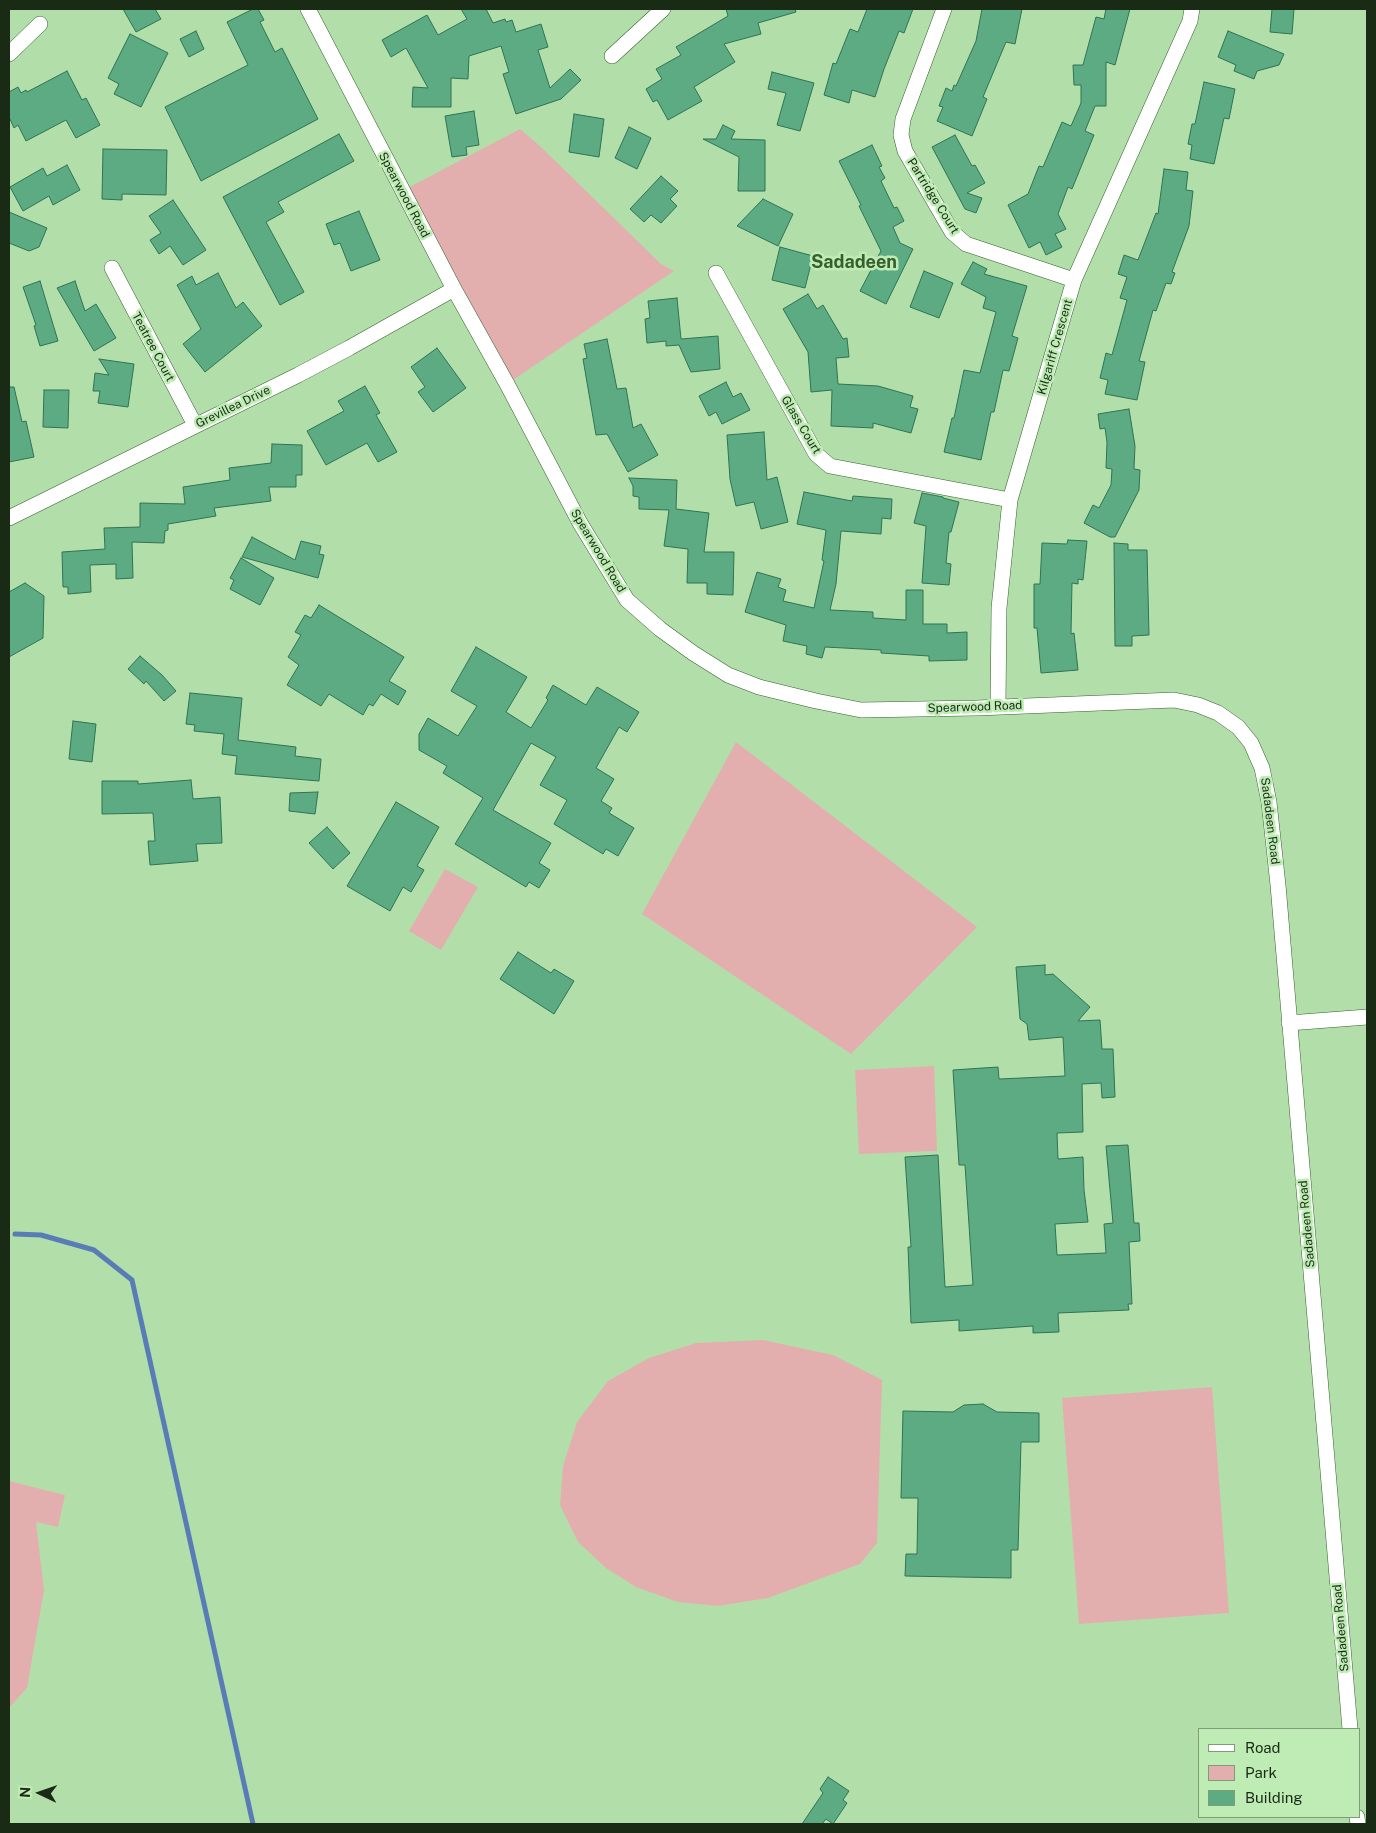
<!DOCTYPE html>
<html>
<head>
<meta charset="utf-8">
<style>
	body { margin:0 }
	#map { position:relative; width:1376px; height:1833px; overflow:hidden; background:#b2dfa9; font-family:"Public Sans",sans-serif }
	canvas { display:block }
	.frame { position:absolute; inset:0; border:10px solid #192a15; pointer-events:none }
	.legend { position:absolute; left:1198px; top:1728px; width:162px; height:90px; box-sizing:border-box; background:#bfecb5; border:1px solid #7d9e75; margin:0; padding:6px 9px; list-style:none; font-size:15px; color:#192a15 }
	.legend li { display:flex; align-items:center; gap:10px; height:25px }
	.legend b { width:25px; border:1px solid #7d9e75 }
	.north { position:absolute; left:15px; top:1768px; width:50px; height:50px; -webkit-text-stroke:4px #bfecb5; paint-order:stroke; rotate:273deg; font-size:14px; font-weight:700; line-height:20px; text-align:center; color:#192a15 }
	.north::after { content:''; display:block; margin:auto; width:18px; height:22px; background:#192a15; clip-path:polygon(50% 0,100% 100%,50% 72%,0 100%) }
</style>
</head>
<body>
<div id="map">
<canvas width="1376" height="1833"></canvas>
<div class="frame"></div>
<ul class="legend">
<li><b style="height:6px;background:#fff"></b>Road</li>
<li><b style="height:14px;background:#e3afae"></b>Park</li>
<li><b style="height:14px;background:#5cab83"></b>Building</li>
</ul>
<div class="north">N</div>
</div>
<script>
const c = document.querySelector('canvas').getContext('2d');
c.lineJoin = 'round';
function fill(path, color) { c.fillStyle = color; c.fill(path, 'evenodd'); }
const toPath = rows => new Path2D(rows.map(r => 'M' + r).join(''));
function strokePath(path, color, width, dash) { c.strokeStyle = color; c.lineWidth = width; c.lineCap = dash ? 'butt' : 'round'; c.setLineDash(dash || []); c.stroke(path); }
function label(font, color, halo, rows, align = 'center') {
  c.font = font + ' "Public Sans",sans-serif'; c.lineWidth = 5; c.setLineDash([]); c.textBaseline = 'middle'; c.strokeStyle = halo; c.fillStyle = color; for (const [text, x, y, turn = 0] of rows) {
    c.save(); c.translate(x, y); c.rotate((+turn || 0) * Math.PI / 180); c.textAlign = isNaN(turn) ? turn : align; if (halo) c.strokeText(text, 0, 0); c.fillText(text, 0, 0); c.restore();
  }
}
fill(toPath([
	[520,129,541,147,661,264,674,271,507,384,402,191],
	[736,742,977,927,851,1054,642,914],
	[445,869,478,887,441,950,409,931],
	[934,1066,937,1151,859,1154,855,1070],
	[763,1340,833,1355,882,1380,877,1543,860,1564,768,1598,718,1606,678,1602,636,1587,606,1568,578,1542,560,1505,563,1466,577,1422,608,1381,649,1358,696,1343],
	[1212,1387,1229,1613,1079,1624,1062,1398],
	[9,1481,65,1495,58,1527,36,1522,44,1590,27,1688,9,1708]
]), '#e3afae');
strokePath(toPath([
	[15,1234,41,1235,94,1250,132,1280,253,1824]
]), '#597cb7', 5);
const building = toPath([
	[123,9,155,9,161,19,136,32,123,9],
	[253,9,258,9,264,20,260,22,275,52,282,48,318,119,201,181,165,107,248,65,227,22,253,9],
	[461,9,486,9,493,23,505,19,506,22,512,20,516,32,541,24,548,47,538,50,550,88,570,69,581,80,561,99,516,114,503,74,509,72,501,46,469,56,468,79,451,78,451,107,412,107,413,87,428,88,406,48,391,57,382,40,427,15,438,35,467,19,461,9],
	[726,9,795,9,796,12,758,23,761,34,724,44,735,62,694,87,702,101,668,120,657,100,653,102,646,89,662,79,656,69,681,55,676,47,728,16,726,9],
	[867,9,913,9,904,33,899,31,884,69,875,97,852,90,849,103,824,95,833,63,836,64,850,29,858,32,867,9],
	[982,9,1022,9,1015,44,1006,42,983,97,987,99,972,136,937,121,943,107,939,106,946,88,952,91,954,85,956,86,976,41,982,9],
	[1106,9,1130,9,1115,65,1106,62,1106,106,1095,106,1085,131,1094,135,1072,189,1068,187,1058,214,1066,229,1055,234,1062,247,1046,255,1040,242,1029,248,1008,205,1028,194,1039,166,1043,167,1062,122,1071,126,1081,103,1081,85,1074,85,1073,65,1083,65,1096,17,1104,19,1106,9],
	[1272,9,1294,9,1292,34,1270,32,1272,9],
	[196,31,204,49,189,57,180,39,196,31],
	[1228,31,1284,54,1279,65,1257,71,1254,79,1234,71,1236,65,1218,57,1228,31],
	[130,34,168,53,141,107,114,94,119,84,108,78,130,34],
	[67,71,82,100,86,98,100,125,76,138,66,120,26,141,18,125,14,128,9,117,9,92,18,87,21,93,26,90,27,92,67,71],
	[772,72,814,83,800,131,777,125,786,93,768,89,772,72],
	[1204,82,1235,89,1229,119,1224,118,1214,164,1190,159,1192,145,1188,144,1192,124,1195,124,1204,82],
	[474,111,479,145,466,147,467,155,452,157,445,116,474,111],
	[574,114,604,119,599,157,569,152,574,114],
	[723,125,735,131,731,139,765,140,765,191,738,191,739,157,703,139,716,139,723,125],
	[629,127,651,138,637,169,615,158,629,127],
	[339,134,354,161,278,202,284,212,266,222,304,292,280,305,223,197,339,134],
	[955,135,972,166,975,165,985,183,967,193,982,198,976,213,965,209,932,147,955,135],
	[872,145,882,166,879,167,885,178,881,181,894,208,897,207,904,221,893,227,900,243,913,249,886,304,860,291,881,251,859,206,861,205,839,161,872,145],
	[103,149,167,150,166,195,122,194,122,200,102,199,103,149],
	[67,165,80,190,53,205,49,196,23,211,10,187,43,168,47,176,67,165],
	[1164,169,1188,172,1186,190,1193,191,1189,226,1172,272,1175,273,1171,284,1166,283,1156,311,1153,310,1139,361,1145,362,1137,400,1105,394,1108,380,1100,378,1106,353,1112,355,1127,300,1120,298,1127,277,1118,274,1124,255,1138,260,1156,213,1158,214,1164,169],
	[661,176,678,191,670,199,677,206,661,223,651,215,644,222,630,209,661,176],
	[763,199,793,214,778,246,737,226,763,199],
	[173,200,206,250,183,265,170,246,159,254,150,240,161,233,149,216,173,200],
	[359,211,380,260,351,271,340,243,334,245,326,224,359,211],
	[9,212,47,228,39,247,29,251,9,243,9,212],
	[780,247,813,256,805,288,772,280,780,247],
	[973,262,987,269,984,274,1027,286,1012,336,1018,338,1009,371,1003,370,994,412,991,412,981,460,944,452,952,418,954,418,964,370,980,373,996,312,983,308,986,297,961,284,973,262],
	[924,271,953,283,939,318,910,307,924,271],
	[218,273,236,308,243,302,262,326,205,372,183,344,201,329,177,285,192,276,196,285,218,273],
	[40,281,58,341,40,346,34,326,36,325,23,287,40,281],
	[75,281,85,311,96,304,116,338,94,351,57,288,75,281],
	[808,294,817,309,823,305,843,339,847,338,849,357,836,358,838,384,878,386,913,396,910,407,918,409,911,433,873,423,873,428,831,426,832,390,811,392,808,352,783,309,808,294],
	[677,298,681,339,718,336,720,369,691,372,679,345,666,346,666,341,647,343,645,319,650,318,648,301,677,298],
	[607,339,617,389,626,388,633,428,641,424,658,455,628,472,607,434,596,435,583,359,587,358,584,344,607,339],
	[437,348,466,388,433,412,418,392,425,387,411,367,437,348],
	[99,359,134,364,128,407,98,403,100,391,93,391,95,373,109,375,99,359],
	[726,382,733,397,741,393,750,410,722,424,716,412,709,416,699,396,726,382],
	[365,386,380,413,376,415,397,452,378,462,367,443,326,465,307,431,344,411,338,401,365,386],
	[9,387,14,387,22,422,26,421,34,457,9,462,9,387],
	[44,390,69,390,68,428,43,427,44,390],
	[1129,409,1135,446,1134,469,1140,470,1139,490,1115,537,1110,537,1084,523,1093,505,1099,508,1111,485,1112,469,1106,468,1107,442,1105,428,1100,429,1098,414,1129,409],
	[764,432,767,480,777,477,788,522,761,529,754,502,736,506,730,479,727,435,764,432],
	[272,444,302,445,302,475,296,475,296,487,269,487,271,501,214,508,216,516,168,524,168,530,165,531,164,543,132,542,133,578,116,579,116,564,90,565,91,592,68,594,68,587,63,587,62,552,105,549,104,528,140,527,140,503,185,504,183,487,230,480,229,468,271,463,272,444],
	[629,478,677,480,676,509,709,513,704,552,734,552,733,595,707,594,707,583,687,583,688,549,664,546,669,510,639,509,639,497,633,496,633,486,629,478],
	[804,492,852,501,853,496,892,499,891,519,882,518,881,534,841,531,836,584,830,610,873,612,873,618,906,620,906,590,923,590,923,624,947,624,947,633,967,632,967,660,929,661,929,656,881,653,881,650,825,647,822,658,806,654,807,646,783,641,786,625,745,612,757,572,781,579,778,587,786,590,783,601,814,608,824,561,822,560,826,530,797,524,804,492],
	[922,493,943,497,943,498,959,502,951,532,949,532,946,563,951,564,949,585,922,583,926,526,914,523,922,493],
	[252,537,295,560,301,541,321,546,319,554,324,555,318,578,242,557,252,537],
	[1068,540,1087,541,1083,580,1078,579,1078,584,1072,583,1071,634,1074,633,1078,670,1041,673,1037,628,1034,628,1034,584,1040,584,1042,543,1067,544,1068,540],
	[1114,543,1128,544,1128,550,1147,550,1149,635,1132,636,1132,646,1115,646,1114,543],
	[241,558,274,578,260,605,230,589,234,580,230,578,241,558],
	[25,583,44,596,43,638,9,657,9,592,25,583],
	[319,605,404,657,389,681,406,691,398,705,381,694,373,706,369,704,363,715,329,694,321,706,287,685,299,665,288,657,301,635,295,632,305,615,311,618,319,605],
	[476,647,527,677,506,712,531,728,548,700,546,698,553,685,586,705,597,687,639,712,627,732,619,727,596,768,614,779,601,801,612,808,609,813,634,828,618,856,606,849,603,854,554,824,567,800,540,785,556,757,531,743,493,810,551,843,539,863,550,870,539,888,529,882,526,887,455,844,483,798,443,773,447,766,419,750,419,734,428,718,458,736,477,706,451,691,476,647],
	[140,656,162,675,176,691,164,701,146,681,144,684,128,669,140,656],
	[190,693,242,698,238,740,296,747,295,756,321,759,319,781,235,774,237,756,222,754,224,734,194,731,195,725,186,724,190,693],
	[73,721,96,724,92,762,69,759,73,721],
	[191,780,193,799,220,797,222,843,196,844,198,861,150,865,148,841,155,841,153,813,102,814,102,781,138,781,138,784,191,780],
	[318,792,315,814,289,811,290,793,318,792],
	[396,802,439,827,417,866,424,870,411,892,403,887,390,911,347,886,396,802],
	[327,827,350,853,333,869,309,843,327,827],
	[518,952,551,973,554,969,574,981,554,1014,500,979,518,952],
	[1045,965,1045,975,1053,974,1090,1007,1078,1021,1100,1020,1102,1049,1113,1049,1115,1097,1102,1098,1101,1083,1082,1084,1083,1132,1057,1133,1058,1159,1083,1157,1084,1190,1088,1222,1055,1224,1057,1255,1106,1253,1104,1224,1113,1223,1106,1146,1128,1145,1134,1223,1139,1223,1140,1241,1129,1242,1132,1304,1128,1304,1129,1310,1058,1313,1059,1332,1033,1333,1033,1326,959,1331,959,1320,911,1323,908,1247,911,1247,905,1157,938,1155,945,1287,973,1285,965,1165,959,1165,953,1070,998,1067,999,1079,1065,1076,1063,1037,1029,1040,1027,1024,1020,1019,1016,967,1045,965],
	[983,1404,997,1412,1039,1413,1039,1442,1021,1442,1018,1550,1011,1550,1011,1578,905,1576,906,1554,917,1554,918,1498,901,1498,903,1411,953,1412,964,1405,983,1404],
	[828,1777,849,1791,843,1800,847,1803,833,1824,826,1819,822,1824,802,1824,823,1793,820,1789,828,1777]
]);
fill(building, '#5cab83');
strokePath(building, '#2f7353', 1);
const street = toPath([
	[308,9,454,289,507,384,580,523,627,600,660,629,693,653,728,675,759,687,816,701,861,710,977,708,1174,700,1198,705,1218,713,1238,727,1251,743,1262,768,1269,802,1278,885,1350,1729],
	[944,9,903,119,901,135,905,151,952,232,966,244,1074,280],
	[9,54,40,24],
	[612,56,663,9],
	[112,268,195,425],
	[716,273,816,454,830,466,1010,500],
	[9,518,298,375,349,348,454,289],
	[998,706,999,608,1010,500,1074,280,1190,21,1192,9],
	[1289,1023,1367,1017],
	[1357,1817,1358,1824]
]);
strokePath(street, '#375f2f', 16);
strokePath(street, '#fff', 15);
label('12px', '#192a15', '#bfecb5', [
	["Spearwood Road",404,195,62],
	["Partridge Court",933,196,58],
	["Teatree Court",153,347,62],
	["Kilgariff Crescent",1055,347,-74],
	["Grevillea Drive",233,407,-26],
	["Glass Court",801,425,59],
	["Spearwood Road",598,551,59],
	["Spearwood Road",975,707,-2],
	["Sadadeen Road",1270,821,83],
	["Sadadeen Road",1307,1224,-95],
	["Sadadeen Road",1341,1628,-95]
]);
label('bold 18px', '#375e2e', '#bfecb5', [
	["Sadadeen",854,262]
]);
</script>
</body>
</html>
